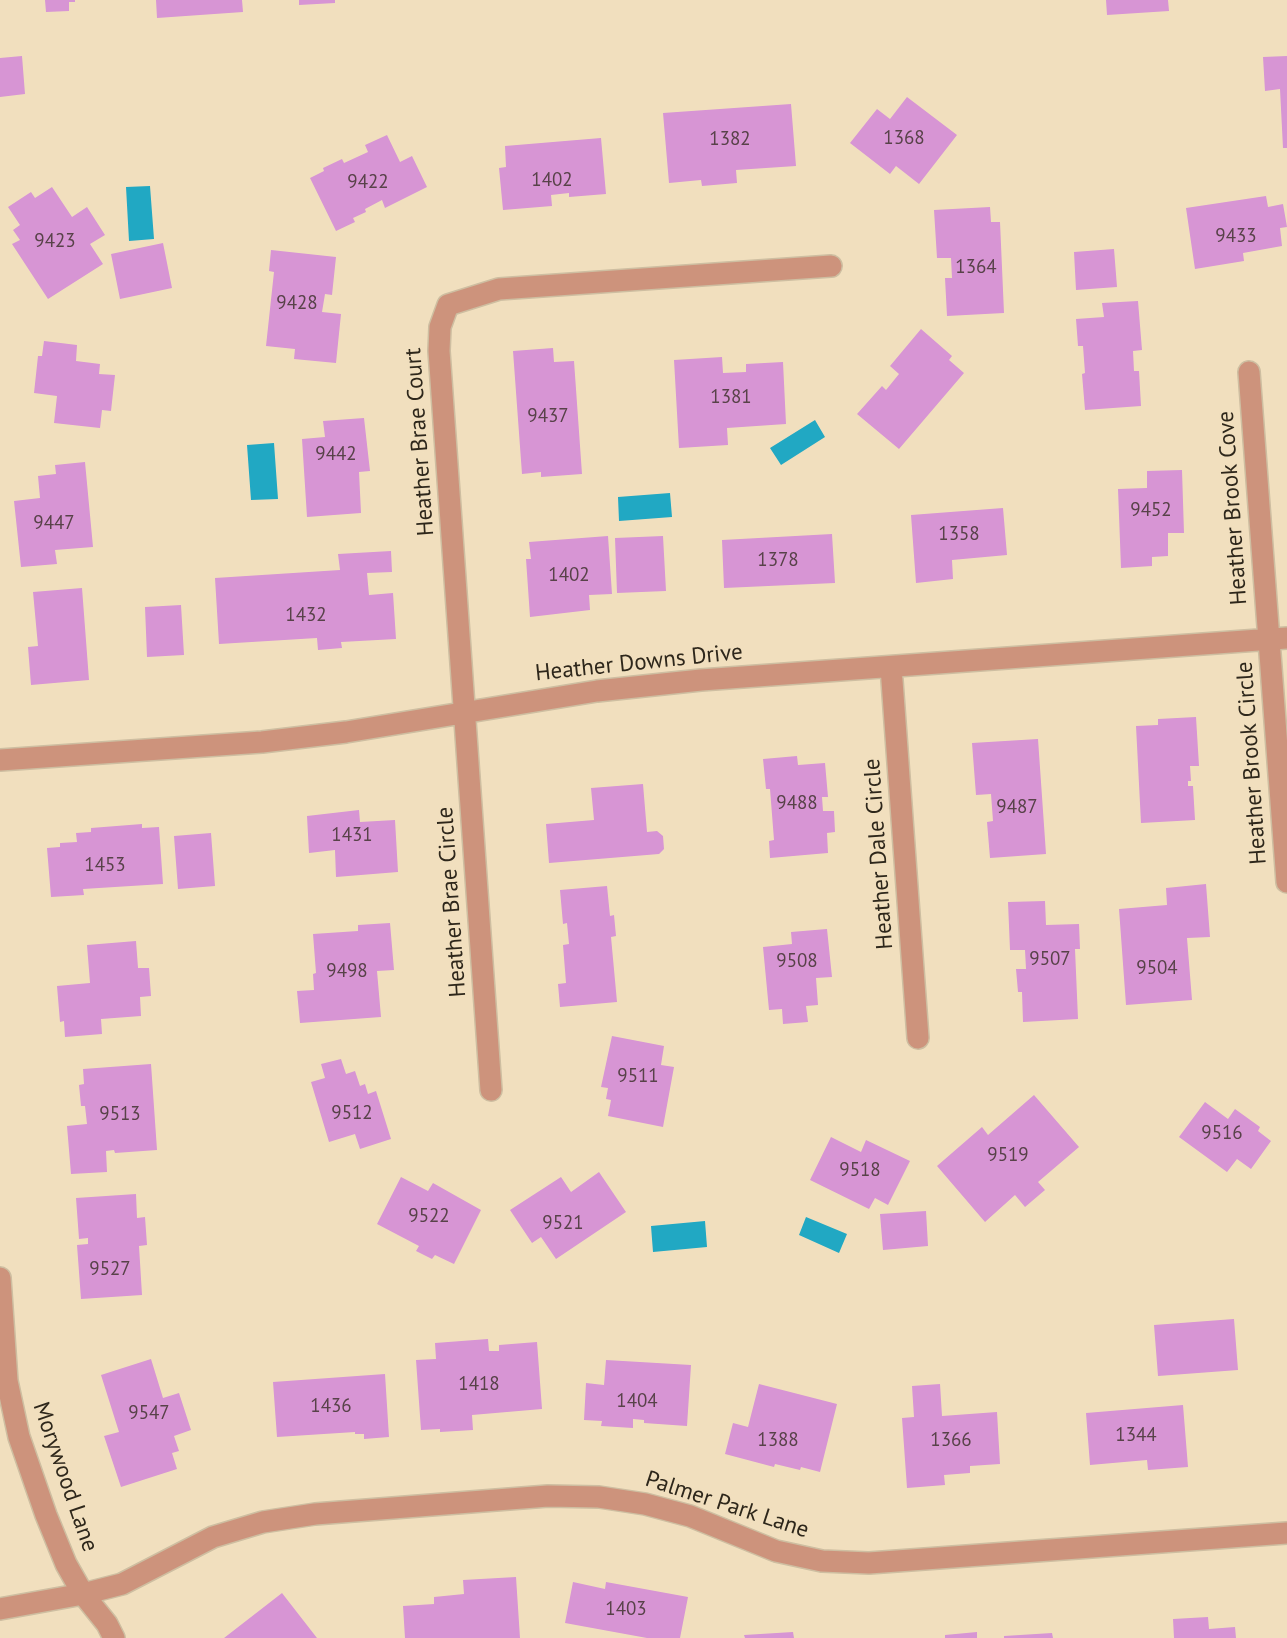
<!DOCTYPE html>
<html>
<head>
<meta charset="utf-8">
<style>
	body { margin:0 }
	canvas { display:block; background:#f1dfbe }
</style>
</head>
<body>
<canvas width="1287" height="1638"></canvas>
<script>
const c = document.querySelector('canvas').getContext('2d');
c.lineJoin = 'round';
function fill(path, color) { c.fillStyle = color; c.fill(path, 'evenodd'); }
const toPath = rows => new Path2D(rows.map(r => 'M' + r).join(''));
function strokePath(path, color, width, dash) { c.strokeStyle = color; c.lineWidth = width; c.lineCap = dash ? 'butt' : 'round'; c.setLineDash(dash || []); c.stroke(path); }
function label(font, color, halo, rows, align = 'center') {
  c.font = font + ' "PT Sans",sans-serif'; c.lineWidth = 5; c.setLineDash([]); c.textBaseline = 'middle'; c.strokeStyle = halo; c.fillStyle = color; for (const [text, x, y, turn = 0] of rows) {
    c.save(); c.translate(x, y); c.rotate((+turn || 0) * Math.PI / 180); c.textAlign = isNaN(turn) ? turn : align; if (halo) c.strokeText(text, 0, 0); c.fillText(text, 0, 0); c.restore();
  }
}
fill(toPath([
	[150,186,154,239,129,241,126,187],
	[815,420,825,437,781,465,770,448],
	[274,443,278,499,251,500,247,445],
	[670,493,672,517,619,521,618,497],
	[806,1217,847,1234,839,1253,799,1235],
	[705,1221,707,1247,653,1252,651,1226]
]), '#21a8c3');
fill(toPath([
	[45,0,75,0,75,2,69,2,69,11,46,12],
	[156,0,242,0,243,12,157,18],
	[299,0,335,0,335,3,299,5],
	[1106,0,1168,0,1169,11,1107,15],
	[22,56,25,94,0,97,0,58],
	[1287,56,1287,148,1283,148,1280,89,1265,91,1263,57],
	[907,97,957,135,919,184,896,166,890,174,850,143,877,109,890,119],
	[791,104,796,166,736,170,737,183,702,186,701,180,669,183,663,113],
	[387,135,400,162,412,156,427,187,385,208,382,200,365,209,366,212,353,218,355,222,336,231,310,178,324,171,323,168,342,159,344,163,368,152,365,145],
	[601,138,606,194,569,197,569,193,551,195,552,206,503,210,499,168,506,167,505,146],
	[52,187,72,217,87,207,105,235,90,244,103,264,48,299,12,244,20,240,13,230,20,225,8,207,31,192,35,198],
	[1266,196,1268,207,1283,204,1287,227,1280,228,1282,246,1243,253,1244,261,1195,269,1186,208],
	[990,207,991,222,1000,222,1004,313,947,316,945,278,952,278,951,258,937,258,934,210],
	[163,243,172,288,120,299,111,254],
	[1114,249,1117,287,1076,290,1074,252],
	[271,250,336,257,332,295,325,294,322,312,341,314,336,363,294,359,295,349,266,346,274,272,269,271],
	[1138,301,1142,350,1133,351,1134,371,1139,371,1141,406,1085,410,1082,374,1085,373,1083,346,1078,346,1076,319,1104,317,1102,303],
	[921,329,952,356,949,360,964,373,899,449,857,414,882,386,886,390,899,374,890,366],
	[44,341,77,345,76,361,100,364,99,374,115,375,111,411,102,410,100,428,54,423,57,396,34,393,38,356,42,356],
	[553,348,554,362,574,361,582,474,541,477,541,472,522,474,513,351],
	[722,357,723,373,746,372,746,364,783,362,786,424,727,428,728,445,679,448,674,360],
	[364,418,370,471,359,472,361,513,307,517,302,439,325,437,323,421],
	[85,462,93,547,55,550,57,564,21,567,14,501,40,498,38,476,56,474,55,465],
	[1182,470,1184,533,1168,533,1168,556,1152,557,1152,566,1121,568,1118,489,1147,488,1147,471],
	[1003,508,1007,555,952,560,953,579,916,583,911,515],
	[832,534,835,583,724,588,722,540],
	[608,536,612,594,589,595,590,610,530,617,526,559,531,559,529,542],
	[663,536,666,591,617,593,615,538],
	[391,551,392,572,367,573,369,595,393,593,396,639,341,642,342,648,318,650,317,638,219,644,215,578,340,570,338,554],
	[82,588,89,680,31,685,28,647,38,646,33,592],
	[181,605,184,655,147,657,145,607],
	[1196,717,1199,766,1190,766,1191,781,1188,781,1188,786,1193,786,1195,820,1141,823,1136,726,1158,725,1158,719],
	[1038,739,1046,854,990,858,987,822,993,821,991,794,976,795,972,743],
	[797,756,798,765,825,763,828,797,822,797,823,811,834,811,835,832,827,833,828,853,770,858,769,841,774,840,770,789,766,789,763,759],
	[643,784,647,832,657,831,663,836,664,849,659,854,549,863,546,824,594,820,591,788],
	[359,810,360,822,395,820,398,872,336,877,335,850,309,853,307,816],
	[142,824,142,828,159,827,163,884,83,889,84,895,51,897,47,848,60,847,60,843,77,842,76,833,91,832,91,828],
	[211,833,215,886,178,889,174,836],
	[1206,884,1210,937,1187,938,1192,1000,1126,1005,1119,909,1167,905,1166,888],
	[607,886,610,916,614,915,616,936,611,937,617,1002,560,1007,558,984,566,983,563,945,569,944,567,923,563,924,560,890],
	[1045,901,1046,925,1079,924,1080,949,1075,949,1078,1019,1023,1022,1022,992,1018,992,1016,969,1026,969,1025,950,1010,950,1008,902],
	[390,923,394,970,377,971,381,1017,300,1023,297,991,314,990,313,974,316,973,313,934,358,931,358,925],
	[827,929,832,977,816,978,818,1005,806,1006,808,1022,783,1024,782,1009,769,1010,763,947,792,944,791,932],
	[136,941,138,968,149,968,151,996,140,997,141,1016,101,1019,102,1034,65,1037,64,1021,60,1022,57,986,90,983,87,945],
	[612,1036,664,1046,661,1065,674,1067,663,1127,608,1116,611,1100,606,1099,608,1088,601,1087],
	[341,1059,346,1074,355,1071,360,1086,365,1084,368,1094,376,1091,391,1139,360,1149,355,1134,329,1142,311,1082,325,1078,321,1064],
	[151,1064,157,1150,115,1153,114,1150,106,1151,107,1172,71,1174,67,1126,87,1124,85,1106,81,1106,79,1085,84,1084,83,1069],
	[1034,1095,1079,1147,1038,1182,1045,1190,1025,1207,1015,1195,985,1222,937,1166,982,1127,988,1135],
	[1205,1102,1228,1119,1235,1109,1260,1127,1258,1131,1271,1141,1251,1169,1237,1159,1227,1172,1179,1137],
	[831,1137,861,1152,866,1140,910,1161,888,1205,875,1198,869,1209,810,1180],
	[599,1172,626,1212,556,1259,541,1237,532,1243,510,1210,561,1177,571,1192],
	[401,1177,428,1191,433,1183,481,1210,454,1264,435,1255,432,1259,416,1251,419,1246,377,1224],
	[136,1194,137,1218,145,1217,147,1245,139,1246,142,1295,81,1299,77,1245,88,1244,88,1238,79,1239,76,1198],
	[926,1211,928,1246,883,1250,880,1214],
	[1234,1319,1238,1370,1158,1376,1154,1325],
	[488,1339,489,1351,499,1351,499,1345,537,1342,542,1409,472,1415,473,1430,440,1432,440,1429,421,1430,416,1360,436,1359,435,1343],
	[151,1359,163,1398,179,1393,191,1430,174,1436,179,1451,172,1453,177,1469,121,1487,104,1436,119,1432,101,1375],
	[606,1360,691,1365,687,1426,644,1423,644,1420,633,1419,633,1428,601,1426,602,1421,584,1420,586,1383,604,1385],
	[385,1374,389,1437,364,1439,364,1434,355,1434,355,1432,277,1437,273,1382],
	[759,1384,837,1404,820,1472,801,1467,800,1470,775,1464,774,1467,725,1454,733,1423,748,1427],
	[940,1384,942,1416,997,1412,1000,1464,970,1466,970,1473,944,1475,945,1485,907,1488,902,1418,914,1417,912,1386],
	[1183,1405,1188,1467,1148,1470,1147,1460,1090,1465,1086,1413],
	[516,1577,520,1638,405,1638,403,1606,434,1604,434,1597,464,1594,463,1580],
	[573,1582,605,1589,606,1582,688,1597,680,1638,647,1638,565,1623],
	[282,1593,317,1638,224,1638],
	[1208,1617,1209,1629,1235,1627,1236,1638,1174,1638,1173,1619],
	[793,1632,794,1638,745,1638,744,1635],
	[977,1632,977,1638,945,1638,945,1635],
	[1052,1633,1053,1638,1004,1638,1004,1636]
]), '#d795d4');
const street = toPath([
	[1249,372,1287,882],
	[891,667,918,1038],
	[0,760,262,742,346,732,597,691,701,680,1287,638],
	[491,1090,439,351,440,327,448,305,499,289,831,266],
	[0,1278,7,1381,19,1437,46,1515,66,1564,83,1594,107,1624,114,1638],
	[0,1609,83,1594,122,1584,213,1537,263,1522,315,1514,548,1496,599,1497,645,1504,690,1516,776,1551,822,1561,869,1563,1287,1533]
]);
strokePath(street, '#cebea1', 24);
strokePath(street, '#cd937c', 21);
label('19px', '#584249', null, [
	["1368",904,139],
	["1382",730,140],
	["1402",552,181],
	["9422",368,183],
	["9433",1236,237],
	["9423",55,242],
	["1364",976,268],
	["9428",297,304],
	["1381",731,398],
	["9437",548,417],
	["9442",336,455],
	["9452",1151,511],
	["9447",54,524],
	["1358",959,535],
	["1378",778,561],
	["1402",569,576],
	["1432",306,616],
	["9488",797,804],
	["9487",1017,808],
	["1431",352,836],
	["1453",105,866],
	["9507",1050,960],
	["9508",797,962],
	["9504",1157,969],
	["9498",347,972],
	["9511",638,1077],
	["9512",352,1114],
	["9513",120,1115],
	["9516",1222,1134],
	["9519",1008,1156],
	["9518",860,1171],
	["9522",429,1217],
	["9521",563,1224],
	["9527",110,1270],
	["1418",479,1385],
	["1404",637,1402],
	["1436",331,1407],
	["9547",149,1414],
	["1344",1136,1436],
	["1388",778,1441],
	["1366",951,1441],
	["1403",626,1610]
]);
label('23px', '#2e271b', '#f1dfbe', [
	["Heather Brae Court",420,442,-94],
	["Heather Brook Cove",1233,508,-94],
	["Heather Downs Drive",639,663,-6],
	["Heather Brook Circle",1252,763,-94],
	["Heather Dale Circle",879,854,-94],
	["Heather Brae Circle",452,902,-94],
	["Morywood Lane",65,1477,71],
	["Palmer Park Lane",727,1505,18]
]);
</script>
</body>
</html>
